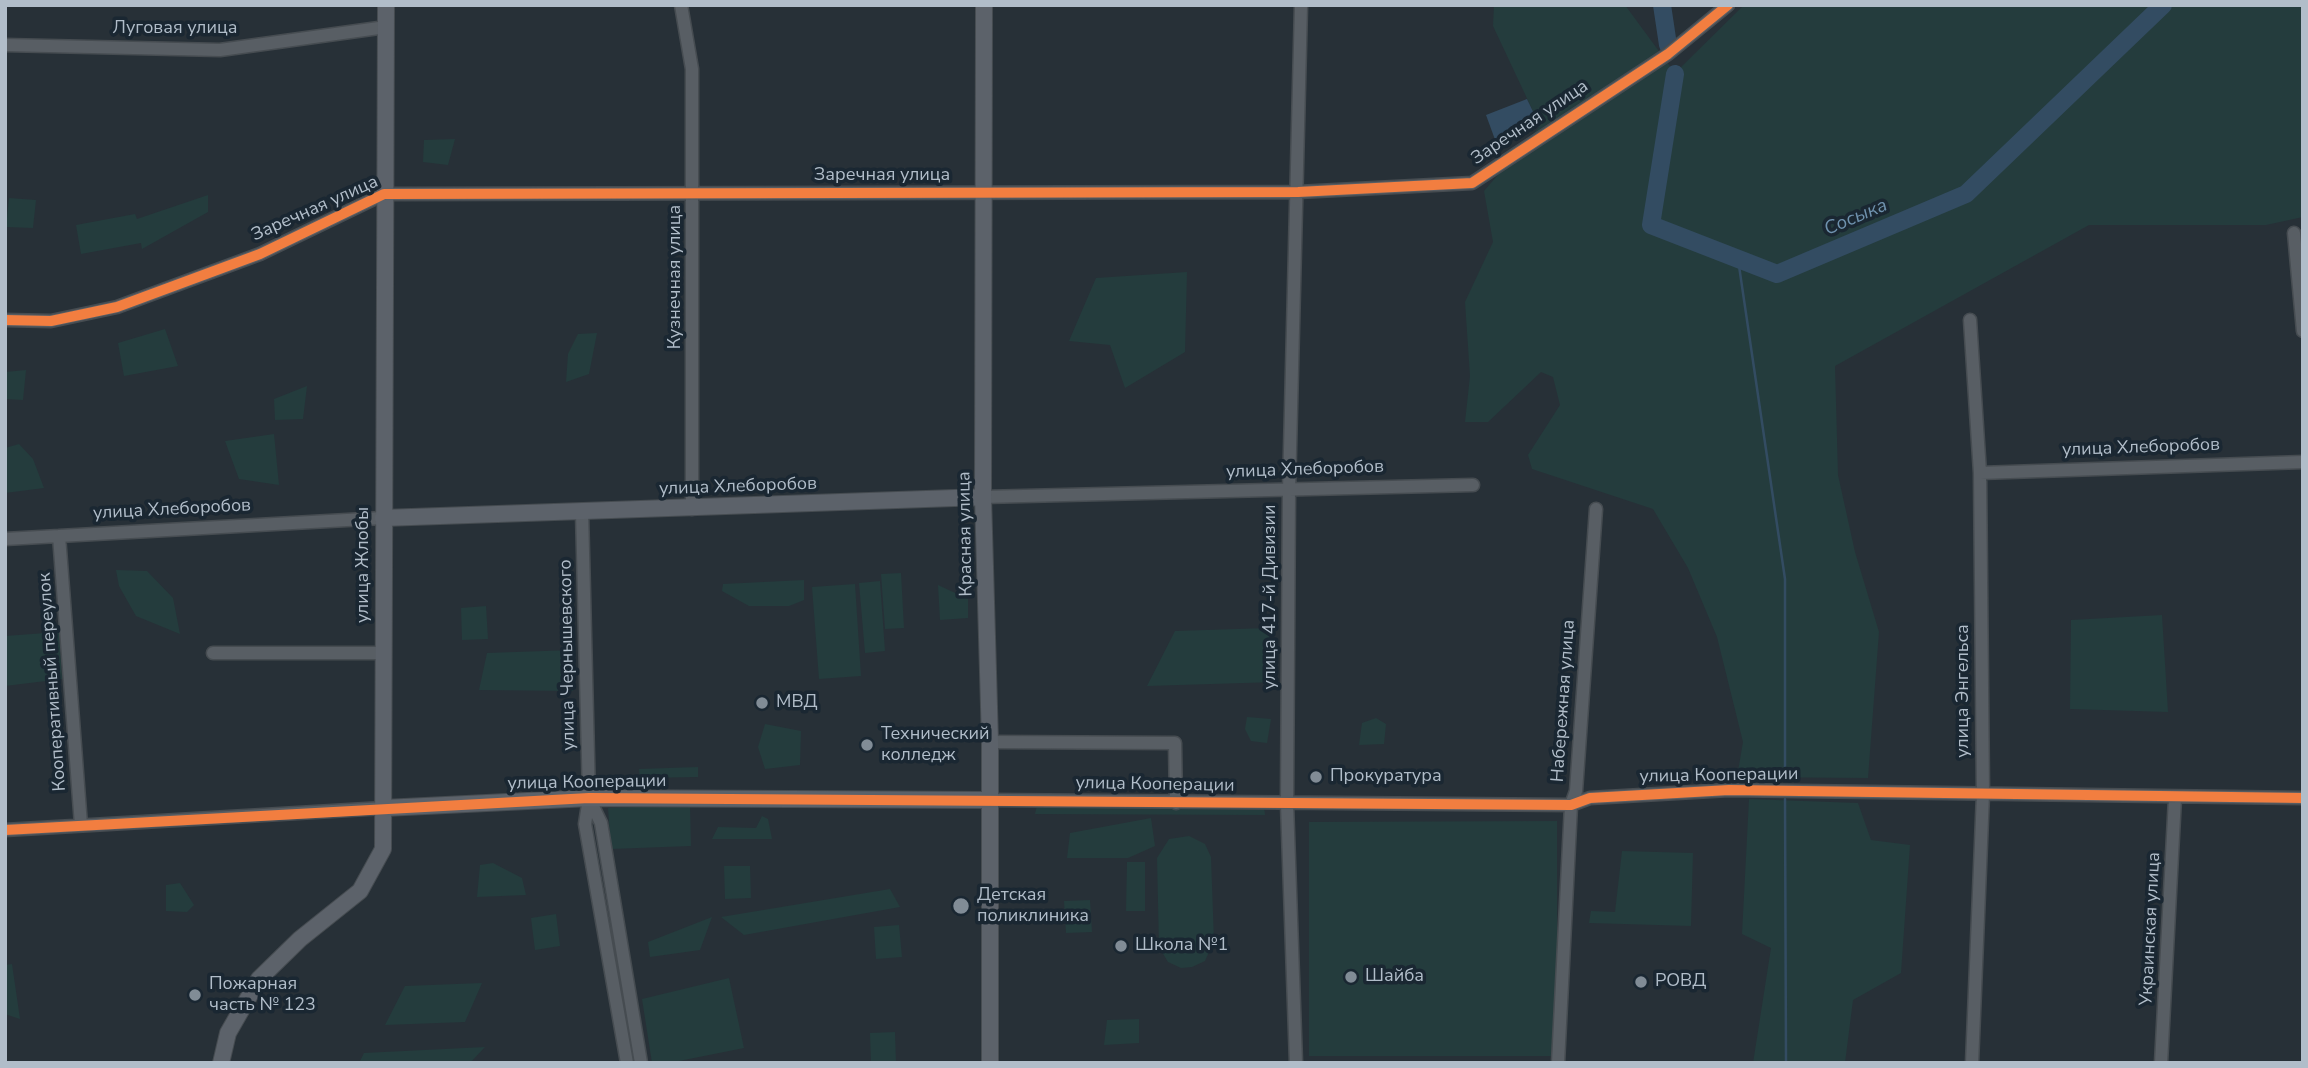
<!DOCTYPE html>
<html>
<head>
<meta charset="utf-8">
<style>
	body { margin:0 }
	#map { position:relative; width:2308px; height:1068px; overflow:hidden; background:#273037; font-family:"Nunito Sans",sans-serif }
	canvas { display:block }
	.frame { position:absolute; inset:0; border:7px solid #b1bdc9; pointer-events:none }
</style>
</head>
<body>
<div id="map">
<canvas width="2308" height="1068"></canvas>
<div class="frame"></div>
</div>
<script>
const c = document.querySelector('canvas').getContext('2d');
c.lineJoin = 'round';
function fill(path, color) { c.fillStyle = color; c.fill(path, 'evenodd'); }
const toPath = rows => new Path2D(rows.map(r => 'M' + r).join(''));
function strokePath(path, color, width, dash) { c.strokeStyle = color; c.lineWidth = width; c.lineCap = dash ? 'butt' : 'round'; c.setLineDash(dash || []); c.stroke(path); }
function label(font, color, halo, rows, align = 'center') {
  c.font = font + ' "Nunito Sans",sans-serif'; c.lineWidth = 7; c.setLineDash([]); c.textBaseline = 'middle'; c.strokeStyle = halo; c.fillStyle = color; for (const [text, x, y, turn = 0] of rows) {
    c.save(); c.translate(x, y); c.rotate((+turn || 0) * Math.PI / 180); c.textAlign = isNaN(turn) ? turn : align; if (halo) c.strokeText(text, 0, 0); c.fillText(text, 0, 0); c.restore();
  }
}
fill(toPath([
	[1494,5,1625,5,1675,73,1744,5,2303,5,2303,217,2266,225,2089,225,1835,366,1838,475,1855,552,1879,632,1868,778,1737,777,1743,742,1717,637,1688,568,1653,509,1532,469,1528,455,1560,405,1553,377,1541,372,1488,422,1465,422,1470,376,1465,302,1493,242,1484,191,1540,126,1493,26],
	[455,139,448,165,423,162,424,140],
	[208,195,208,212,142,249,141,243,81,254,76,225,135,214,137,219],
	[9,198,36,200,33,228,6,227],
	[1187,272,1185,352,1125,388,1110,345,1069,341,1096,278],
	[165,329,178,366,124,376,118,343],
	[597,333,589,374,566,382,568,354,578,334],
	[26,370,23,400,5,399,5,372],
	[307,386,303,419,275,420,274,399],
	[274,434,279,485,239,479,225,441],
	[19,444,33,459,44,488,5,493,5,448],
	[116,570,147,571,173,598,180,634,136,616,119,586],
	[901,573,904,628,885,629,881,574],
	[804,580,804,600,789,606,749,606,722,591,723,584],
	[880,581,885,651,865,653,859,583],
	[855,584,861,676,819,679,812,587],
	[938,585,968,599,968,618,940,620],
	[486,606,488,639,462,640,461,608],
	[2162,615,2168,712,2070,709,2071,620],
	[1268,628,1276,682,1147,686,1175,631],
	[59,632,62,679,5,686,5,636],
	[573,650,573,691,479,690,487,653],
	[1247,717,1271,719,1267,743,1251,741,1245,729],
	[1376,718,1386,724,1384,744,1359,745,1362,723],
	[765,724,801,731,800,765,765,769,758,747],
	[698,767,698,777,640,778,639,769],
	[1749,799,1858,803,1871,840,1910,845,1901,973,1853,1000,1845,1063,1753,1063,1771,948,1742,934],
	[690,805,691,846,611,849,608,808],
	[1037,805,1264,807,1265,815,1035,814],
	[762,816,768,819,772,839,712,839,718,827,756,828],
	[1151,818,1155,846,1128,858,1067,858,1070,833],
	[1557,821,1557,1056,1309,1056,1309,822],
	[1189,836,1205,844,1211,857,1214,941,1205,961,1192,967,1181,968,1168,962,1159,947,1157,858,1169,839],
	[1622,851,1693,853,1691,926,1589,923,1591,911,1615,912],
	[1127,862,1145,862,1145,911,1126,911],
	[493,863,522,878,526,895,477,897,480,865],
	[724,866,750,866,751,898,725,899],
	[180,883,194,905,187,912,166,911,166,885],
	[890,889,900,907,744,935,721,917],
	[1090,900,1092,932,1066,933,1064,901],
	[556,914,560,946,535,950,531,918],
	[712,917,700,950,650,957,648,942],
	[899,925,902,957,876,959,874,927],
	[12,964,20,1019,5,1014,5,965],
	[729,978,744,1048,669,1063,652,1063,642,999],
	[482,983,465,1022,385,1025,405,986],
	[1139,1019,1139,1043,1104,1045,1107,1020],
	[895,1032,896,1063,871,1063,870,1033],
	[485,1047,470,1063,359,1063,364,1053]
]), '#243c3d');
fill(toPath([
	[1527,99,1540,126,1497,145,1486,115]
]), '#334c62');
strokePath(toPath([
	[1738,259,1785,579,1785,778],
	[1785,799,1786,1063]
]), '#334c62', 2.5);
strokePath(toPath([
	[1662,5,1668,45],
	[1675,74,1651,225,1777,274,1966,194,2163,5]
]), '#334c62', 18);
const street = toPath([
	[681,5,692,69,692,509],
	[5,45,220,50,386,27],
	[2294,233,2303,331],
	[5,320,51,321,117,307,260,254,384,194,1298,192,1472,183,1668,54,1728,5],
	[1970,320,1980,473,1983,794,1972,1063],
	[1980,473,2303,462],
	[983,497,1473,485],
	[582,512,589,798,585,824,627,1063],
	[59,536,81,825],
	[5,539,383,518],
	[213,653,383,653],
	[990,742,1175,743,1176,803],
	[589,798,601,823,641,1063],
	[990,800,1571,805,1590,798,1729,790,2303,798],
	[5,830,384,808],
	[1296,1063,1287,804,1289,490,1301,5],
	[1558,1063,1571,805,1576,791,1596,509],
	[2161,1063,2175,798]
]);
const secondary = toPath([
	[984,5,983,497,990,742,990,1063],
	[383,518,983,497],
	[384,808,589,798,990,800],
	[221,1063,228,1033,259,979,300,939,360,891,383,849,386,5]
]);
strokePath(street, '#464c51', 15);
strokePath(secondary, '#464c51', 18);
strokePath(street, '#585e64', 12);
strokePath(secondary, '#5c626a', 16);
strokePath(toPath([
	[5,320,51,321,117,307,260,254,384,194,1298,192,1472,183,1668,54,1728,5],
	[5,830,589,798,1571,805,1590,798,1729,790,2303,798]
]), '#f27e40', 10);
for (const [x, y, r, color] of [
	[762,703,7,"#818c96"],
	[867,745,7,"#818c96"],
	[1316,777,7,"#818c96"],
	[961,906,9,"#818c96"],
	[1121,946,7,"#818c96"],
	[1351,977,7,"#818c96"],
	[1641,982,7,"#818c96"],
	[195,995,7,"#818c96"]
]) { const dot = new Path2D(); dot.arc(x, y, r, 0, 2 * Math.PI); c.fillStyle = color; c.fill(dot); strokePath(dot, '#1a2732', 2.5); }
label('18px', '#b1bdc9', '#1a2732', [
	["Луговая улица",175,29],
	["Заречная улица",1530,123,-34],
	["Заречная улица",882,176],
	["Заречная улица",315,209,-24],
	["Кузнечная улица",676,277,-90],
	["улица Хлеборобов",2141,448,-2],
	["улица Хлеборобов",1305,470,-2],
	["улица Хлеборобов",738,487,-2],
	["улица Хлеборобов",172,510,-3],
	["Красная улица",966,534,-91],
	["улица Жлобы",364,565,-90],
	["улица 417-й Дивизии",1271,597,-90],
	["улица Чернышевского",568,655,-91],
	["Кооперативный переулок",53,682,-94],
	["улица Энгельса",1964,691,-90],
	["Набережная улица",1564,701,-86],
	["улица Кооперации",1719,776,-1],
	["улица Кооперации",587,783,-1],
	["улица Кооперации",1155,785,1],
	["Украинская улица",2151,929,-87]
]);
label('18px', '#b1bdc9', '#1a2732', [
	["МВД",776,703],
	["Технический",881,735],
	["колледж",881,756],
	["Прокуратура",1330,777],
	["Детская",977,896],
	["поликлиника",977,917],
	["Школа №1",1135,946],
	["Шайба",1365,977],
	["РОВД",1655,982],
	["Пожарная",209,985],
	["часть № 123",209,1006]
], 'left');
label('italic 19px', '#6f92ae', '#1a2732', [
	["Сосыка",1856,218,-23]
]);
</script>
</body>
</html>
